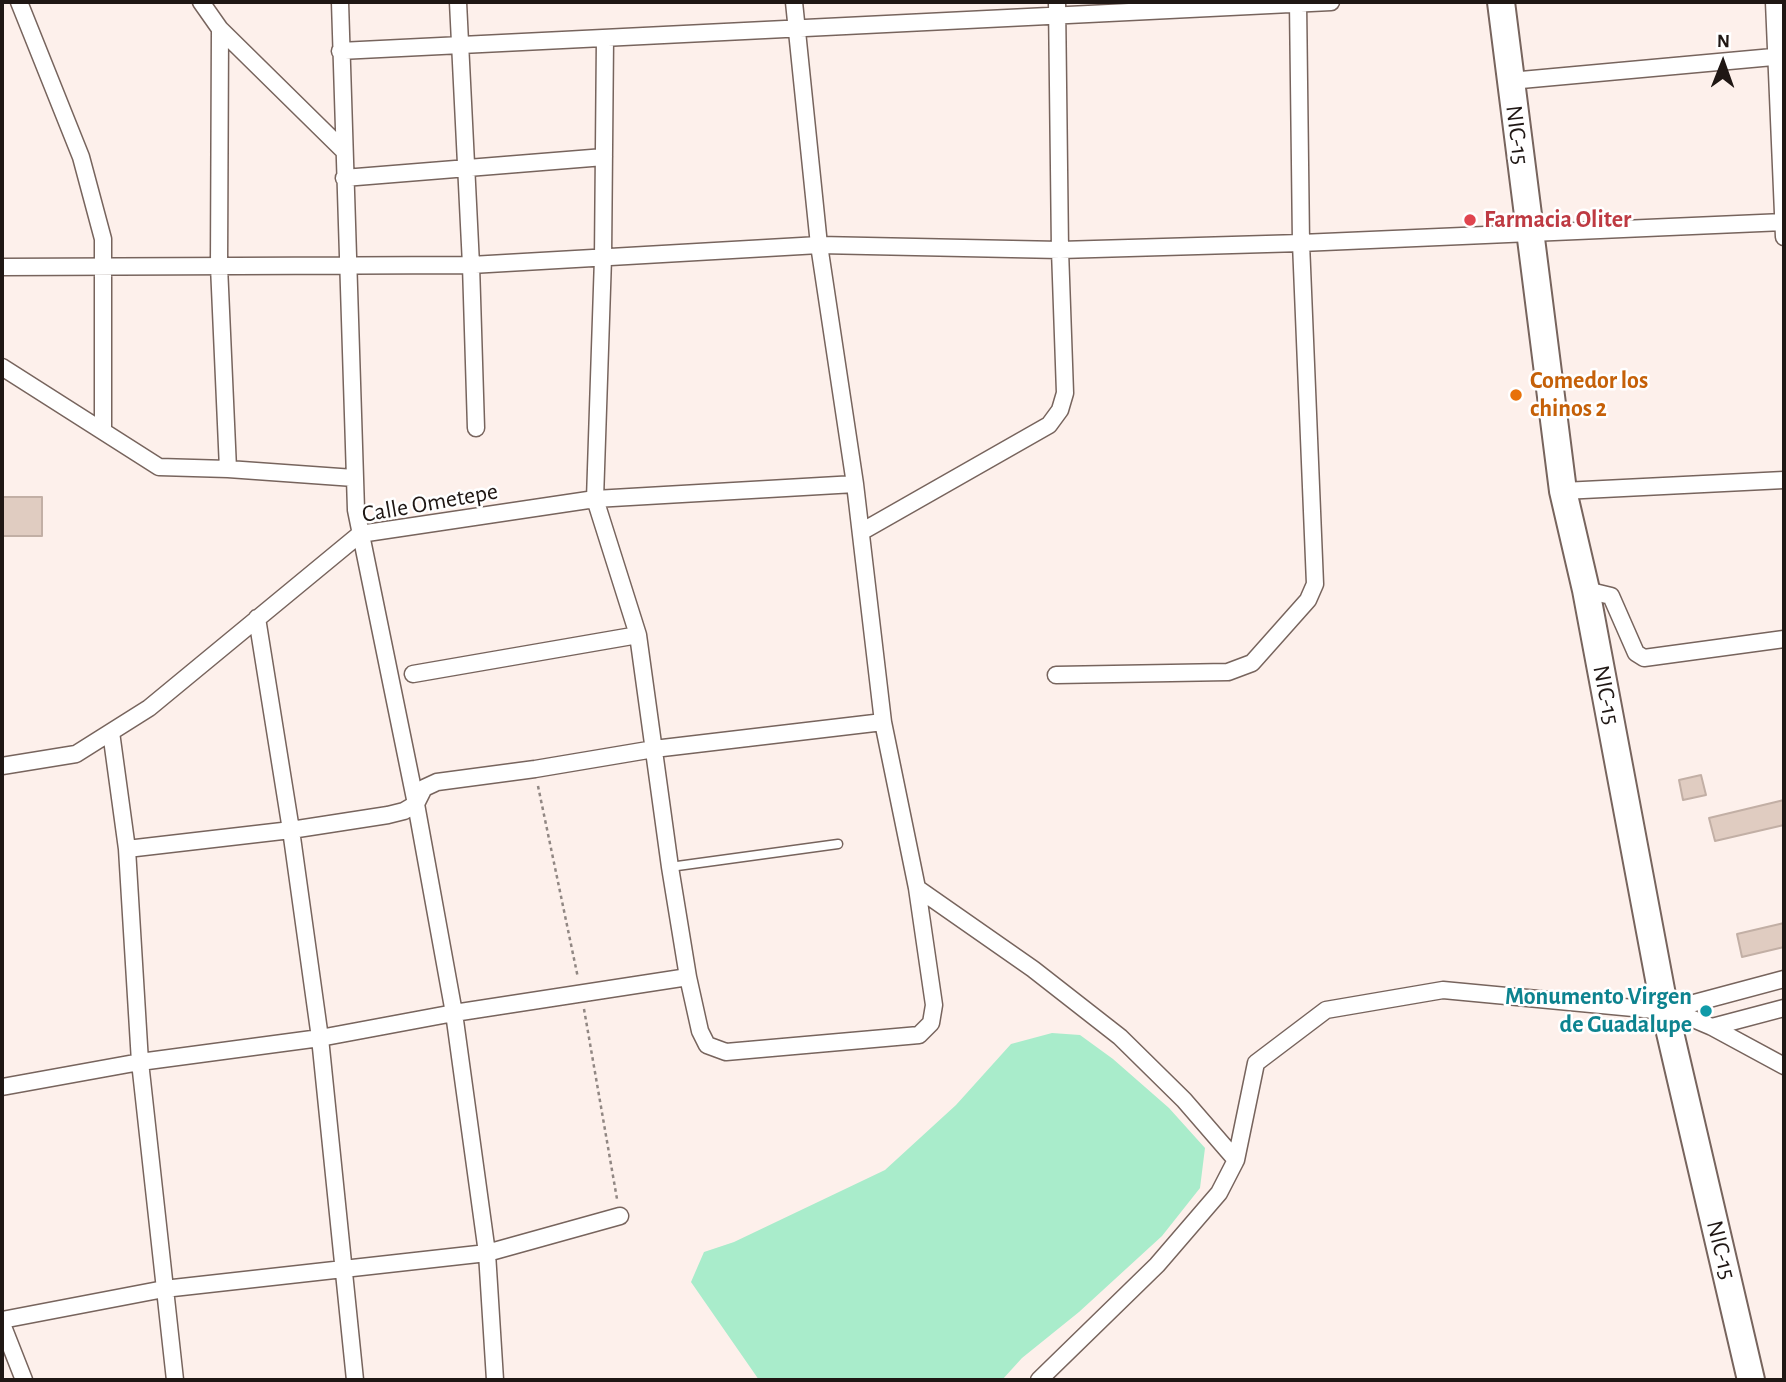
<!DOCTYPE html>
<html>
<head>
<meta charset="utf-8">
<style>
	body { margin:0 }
	#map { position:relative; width:1786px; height:1382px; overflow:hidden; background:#fdf0eb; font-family:"Alegreya Sans",sans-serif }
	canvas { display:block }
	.frame { position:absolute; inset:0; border:4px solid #1f1714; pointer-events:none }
	.north { position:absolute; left:1688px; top:28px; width:70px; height:70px; -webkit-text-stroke:5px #fff; paint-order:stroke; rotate:1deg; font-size:19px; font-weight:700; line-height:28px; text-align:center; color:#1f1714 }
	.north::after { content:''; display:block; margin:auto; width:24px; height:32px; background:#1f1714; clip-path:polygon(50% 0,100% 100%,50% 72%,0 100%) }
</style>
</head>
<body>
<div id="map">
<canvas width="1786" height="1382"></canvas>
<div class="frame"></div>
<div class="north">N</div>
</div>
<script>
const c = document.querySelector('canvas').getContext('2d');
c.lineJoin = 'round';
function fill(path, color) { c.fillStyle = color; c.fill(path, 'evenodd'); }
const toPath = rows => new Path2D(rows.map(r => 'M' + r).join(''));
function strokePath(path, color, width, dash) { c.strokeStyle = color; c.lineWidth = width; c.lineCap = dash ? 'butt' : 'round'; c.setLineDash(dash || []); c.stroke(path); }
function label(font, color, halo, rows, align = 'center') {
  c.font = font + ' "Alegreya Sans",sans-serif'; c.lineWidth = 5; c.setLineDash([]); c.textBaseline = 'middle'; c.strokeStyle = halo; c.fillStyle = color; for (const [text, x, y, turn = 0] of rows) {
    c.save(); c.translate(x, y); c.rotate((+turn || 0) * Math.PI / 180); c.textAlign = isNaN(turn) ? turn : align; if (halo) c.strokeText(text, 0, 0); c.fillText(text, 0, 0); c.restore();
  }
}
fill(toPath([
	[1052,1033,1080,1035,1113,1059,1169,1108,1205,1148,1200,1188,1162,1236,1079,1312,1022,1358,1002,1380,759,1380,691,1282,704,1252,734,1242,885,1170,956,1105,1011,1044]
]), '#a9eccb');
const building = toPath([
	[2,497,42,497,42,536,2,536,2,497],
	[1701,775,1706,795,1683,800,1679,780,1701,775],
	[1784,800,1784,825,1715,841,1709,818,1784,800],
	[1784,923,1784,947,1742,957,1737,934,1784,923]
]);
fill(building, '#e0ccc1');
strokePath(building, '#c2afa5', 2);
const service = toPath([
	[670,867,838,844]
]);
const minor = toPath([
	[19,2,81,157,103,239,103,431],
	[201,2,220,29,343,150],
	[340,2,356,510,416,804,454,1013,487,1253,495,1380],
	[458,2,471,265,476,428],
	[1774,2,1784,237],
	[220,29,219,266,228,469],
	[605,38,603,258,595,499,638,635,670,867,688,977,700,1031,707,1045,726,1052,919,1035,931,1023,934,1005,917,888,883,722,855,484,819,245,794,2],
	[340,51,1331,2],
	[1510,81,1784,56],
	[344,178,604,157],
	[2,267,471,265,819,245,1060,250,1301,243,1784,222],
	[2,367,159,467,228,469,354,478],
	[1563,491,1784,480],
	[861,532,1049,425,1060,410,1065,393,1060,250,1057,2],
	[1586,590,1611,596,1636,653,1644,658,1784,639],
	[257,618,291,830,320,1038,355,1380],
	[413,674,638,635],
	[1056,675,1228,672,1252,663,1308,600,1315,584,1301,243,1298,2],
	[111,732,127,849,140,1062,175,1380],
	[2,766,76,754,149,708,360,534,595,499,855,484],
	[127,849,291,830,388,815,404,811,416,804,424,788,437,782,535,769,654,749,883,722],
	[917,888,1033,969,1120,1037,1184,1100,1236,1160],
	[1668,1010,1784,979],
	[1712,1027,1784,1008],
	[2,1087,140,1062,320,1038,454,1013,688,977],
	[2,1320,164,1289,487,1253,620,1216],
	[2,1324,24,1380],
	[1039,1380,1157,1265,1219,1193,1236,1160,1256,1063,1326,1010,1443,990,1665,1011,1686,1016,1712,1027,1784,1066]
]);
const trunk = toPath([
	[1501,2,1563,491,1586,590,1665,1011,1751,1380]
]);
strokePath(service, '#77645d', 11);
strokePath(minor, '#77645d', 19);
strokePath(trunk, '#77645d', 30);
strokePath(toPath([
	[538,786,578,978],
	[584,1009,617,1199]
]), '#918783', 2.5, [3.5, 3.5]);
strokePath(service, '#fff', 8);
strokePath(minor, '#fff', 16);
strokePath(trunk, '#fff', 26);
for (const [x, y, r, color] of [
	[1470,220,7,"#e0444e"],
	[1516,395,7,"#e8710a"],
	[1706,1011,7,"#0f9aa8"]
]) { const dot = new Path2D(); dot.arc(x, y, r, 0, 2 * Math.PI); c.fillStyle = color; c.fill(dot); strokePath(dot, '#fff', 2.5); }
label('24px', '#1f1714', '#fff', [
	["NIC-15",1517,135,83],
	["Calle Ometepe",430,503,-10],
	["NIC-15",1606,695,79],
	["NIC-15",1721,1250,76]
]);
label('bold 24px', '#be3a42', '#fff', [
	["Farmacia Oliter",1484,220]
], 'left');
label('bold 24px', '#c56008', '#fff', [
	["Comedor los",1530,381],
	["chinos 2",1530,409]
], 'left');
label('bold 24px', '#0d838f', '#fff', [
	["Monumento Virgen",1692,997],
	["de Guadalupe",1692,1025]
], 'right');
</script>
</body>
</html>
